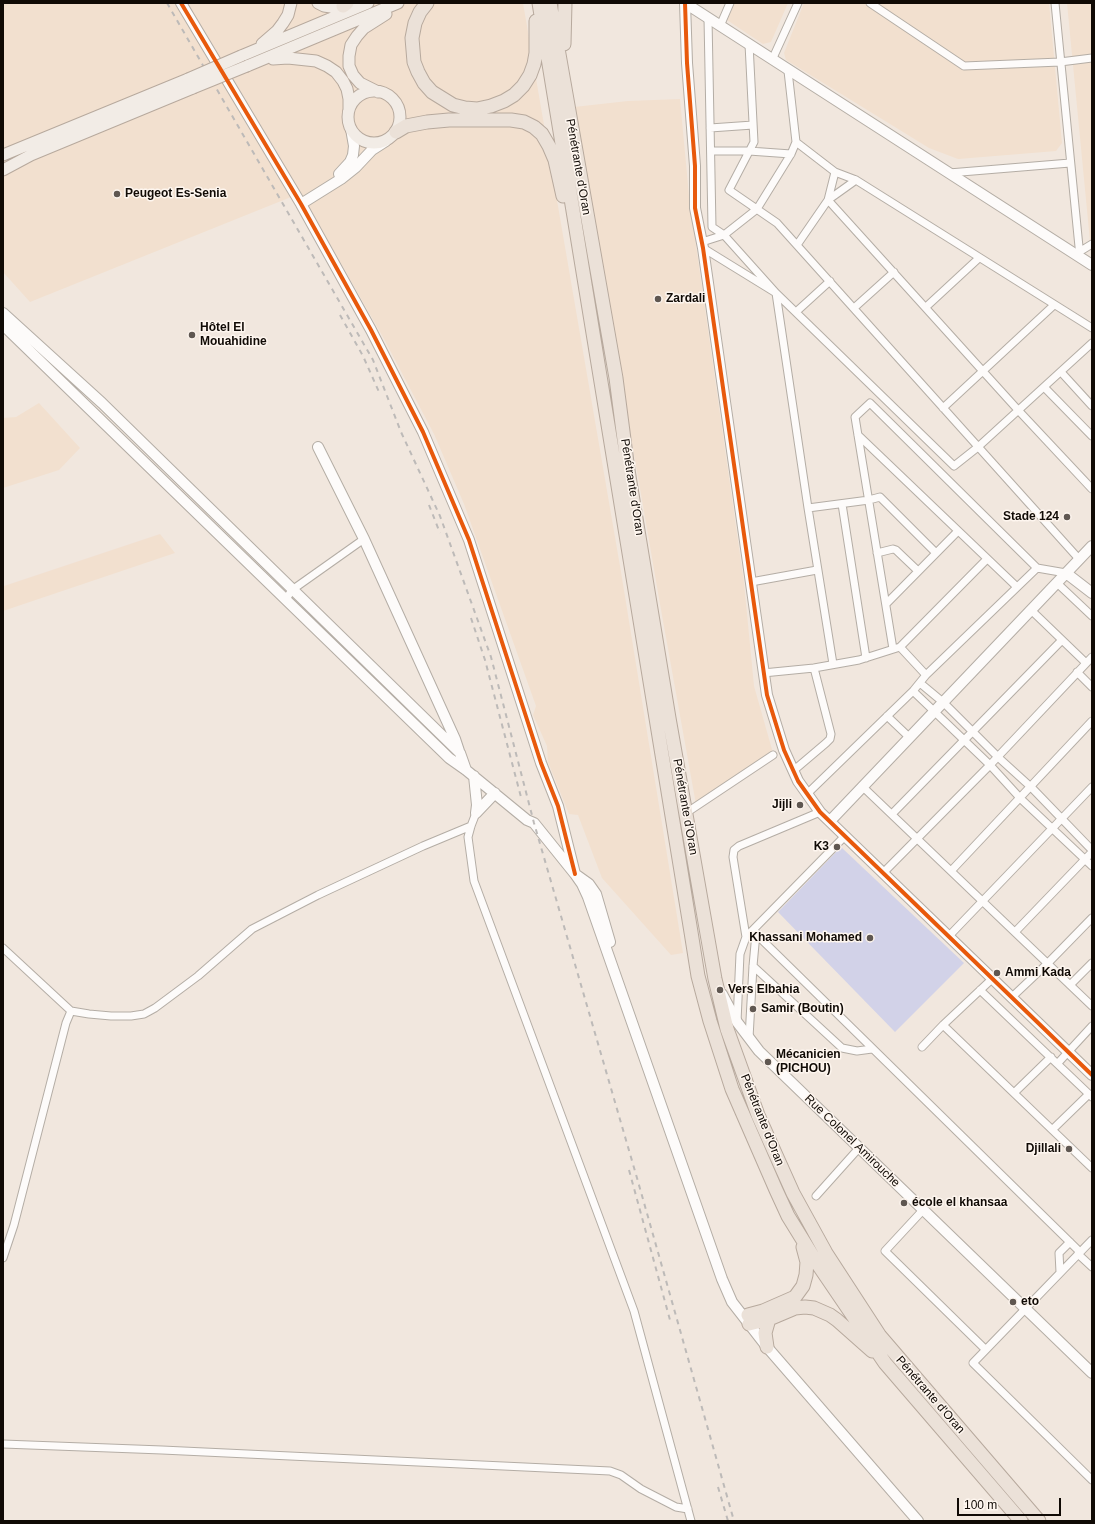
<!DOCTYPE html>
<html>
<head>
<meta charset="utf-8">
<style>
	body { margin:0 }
	#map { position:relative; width:1095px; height:1524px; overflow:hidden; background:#f1e7de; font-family:Arial,sans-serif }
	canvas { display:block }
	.frame { position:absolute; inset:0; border:4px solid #100a05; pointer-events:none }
	.scale { position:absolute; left:957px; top:1498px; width:104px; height:18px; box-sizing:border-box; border:2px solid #100a05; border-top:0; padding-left:5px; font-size:12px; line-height:14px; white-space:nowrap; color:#100a05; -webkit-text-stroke:3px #fef6ef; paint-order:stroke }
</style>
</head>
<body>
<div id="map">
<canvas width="1095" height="1524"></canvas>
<div class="frame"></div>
<div class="scale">100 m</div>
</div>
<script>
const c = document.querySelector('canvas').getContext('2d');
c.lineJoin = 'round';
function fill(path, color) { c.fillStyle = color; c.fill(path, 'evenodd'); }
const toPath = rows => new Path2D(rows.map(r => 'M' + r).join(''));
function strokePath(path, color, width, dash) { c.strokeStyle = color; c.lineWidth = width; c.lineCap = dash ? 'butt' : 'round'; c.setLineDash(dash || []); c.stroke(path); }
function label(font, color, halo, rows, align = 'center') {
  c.font = font + ' Arial,sans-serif'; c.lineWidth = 3; c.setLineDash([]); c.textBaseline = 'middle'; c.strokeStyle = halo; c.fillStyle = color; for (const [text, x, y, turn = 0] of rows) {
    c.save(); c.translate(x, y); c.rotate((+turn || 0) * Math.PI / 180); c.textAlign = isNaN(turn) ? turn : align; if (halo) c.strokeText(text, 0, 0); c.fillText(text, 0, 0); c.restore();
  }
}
fill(toPath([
	[3,3,523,3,621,572,683,953,671,955,602,878,578,815,569,814,548,762,547,746,533,715,536,706,464,504,434,434,384,339,301,193,30,302,3,272],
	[735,3,788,3,771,42,763,44,727,20],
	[804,3,1049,3,1062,143,1056,151,958,159,929,148,786,60,784,53],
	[1067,3,1092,3,1092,240,1090,241],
	[680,99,689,196,744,583,754,686,773,753,697,810,660,604,574,107,628,101],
	[39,403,80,448,59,470,3,488,3,418,16,417],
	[160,534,175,553,3,611,3,584,4,586]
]), '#f2e0cf');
fill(toPath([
	[841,847,964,963,895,1032,778,912]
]), '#d2d2e8');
const street = toPath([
	[870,3,964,66,1060,62,1092,58],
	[1055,3,1080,257],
	[720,26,730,3],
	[749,44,754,142,729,190,777,223,1079,559],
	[772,60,798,3],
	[788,71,796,142,835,172,856,180,1092,328],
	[710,128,753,125],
	[711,151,749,151,791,154],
	[835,172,828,200,856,180],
	[949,173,1070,163],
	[702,242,724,235,757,209,791,154,796,142],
	[797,245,828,200,1018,410,1092,489],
	[703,248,776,293,724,235,712,227,708,18],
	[1079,252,1092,244],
	[926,307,979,258],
	[854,308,894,272],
	[796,312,830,281],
	[1061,372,1092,406],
	[1044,387,1092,436],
	[943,408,1054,305],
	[858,435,1017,587],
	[842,504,866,658],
	[808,508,869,500,880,497,936,553],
	[877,553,893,549,896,550,918,571],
	[751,582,817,570],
	[1057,583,1092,616],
	[286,599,292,590,364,539],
	[886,604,958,531],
	[1031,610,1086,663],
	[900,647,987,559],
	[893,649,855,417,870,403,1037,568,1066,573],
	[833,664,808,508,776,293,954,466,978,447,1092,343],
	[1077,672,1092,687],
	[763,673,814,668,859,660,900,647,926,675],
	[920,683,944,703,999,758,1032,788,1092,850],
	[913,691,990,765,1021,799,1092,866],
	[887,716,910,738],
	[793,771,826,743,830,739,831,734,814,668],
	[863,787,1092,1006],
	[807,794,913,691,926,675,1037,568],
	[476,813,471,826,468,837,474,881,634,1311,691,1521],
	[686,813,773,755],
	[892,814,1062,640],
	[951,871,1092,721],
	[883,873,990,765,1092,657],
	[1015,932,1092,852],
	[756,934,1080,1252],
	[949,936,1092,787],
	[746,937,733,857,734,850,739,846,820,812],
	[3,948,71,1011,89,1014,111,1016,131,1016,144,1014,155,1008,198,976,252,929,318,895,423,846,471,826],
	[753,966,842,1048,857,1051,872,1049],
	[1070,985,1092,963],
	[980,990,1092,1097],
	[1012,997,1048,963,1092,918],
	[737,1022,740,954,746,937,845,836],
	[943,1025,1092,1168],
	[749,1038,753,966,756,933],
	[922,1047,943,1025,993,978],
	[1058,1063,1092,1026],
	[1014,1093,1051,1057],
	[1053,1129,1089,1094],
	[816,1196,859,1148],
	[923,1210,885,1251,985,1349],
	[1092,1240,973,1363,1092,1480],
	[1078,1254,1092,1267],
	[3,1258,14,1225,66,1023,71,1011],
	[1060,1272,1059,1253,1070,1242],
	[3,1444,162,1450,610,1471,621,1475,641,1489,676,1507,688,1509]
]);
const secondary = toPath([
	[181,3,301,204,371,330,423,432,469,540,541,763,558,806,575,874,589,884,596,894,610,942],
	[685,3,687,63,695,166,695,208,703,248,767,695,784,750,798,781,820,812,1092,1075],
	[685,3,1092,265],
	[339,174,350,162,353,155,354,146,351,129],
	[301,204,341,179,356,167,372,150,386,141],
	[3,313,102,403,460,753,466,770],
	[3,325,449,758,466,770,527,820,534,823,575,874,582,884,588,897,722,1279,732,1302,767,1347,918,1521],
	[318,447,364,539,455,739,459,751],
	[1066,573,1092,593],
	[474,776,477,805,476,813],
	[476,813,495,793],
	[830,821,1092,546],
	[722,994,737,1022,759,1051,1092,1373]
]);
const primary = toPath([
	[318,3,324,6,331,7,351,5],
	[262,44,277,31,283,23,288,15,291,3],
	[241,56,368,3],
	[273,59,288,58,316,61,327,66,336,72,343,81,347,89,349,99,349,109],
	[247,66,398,3],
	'348 117a26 26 0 1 1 52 0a26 26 0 1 1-52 0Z',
	[378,92,360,83,353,75,349,66,349,56,351,45,357,36,364,28,386,14],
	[3,155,188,79],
	[3,170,31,155,193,88]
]);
const highway = toPath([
	[427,3,420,12,415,23,412,38,414,62,418,72,424,83,432,92,453,105,465,108,477,109,491,106,504,101,514,95,523,86,530,75,534,64,536,53,536,21],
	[539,3,691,932,698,976,710,1021,732,1089,776,1190,788,1216,817,1263,885,1363,1021,1521],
	[550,3,616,378,628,470,669,718,715,979,727,1029,758,1115,793,1193,826,1253,880,1336,1039,1521],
	[343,6,347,3],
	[564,44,565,3],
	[396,132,406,126,427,122,449,120,511,120,524,122,534,127,542,134,549,146,555,160,563,196],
	[748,1315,763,1311,795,1297,803,1286,806,1275,807,1262,803,1247],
	[749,1324,769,1319,795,1308,805,1307,814,1308,830,1315,837,1320,872,1351],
	[767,1347,765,1333,769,1319]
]);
strokePath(street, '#b4ada5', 9);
strokePath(secondary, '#b4ada5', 12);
strokePath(primary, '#b7a99d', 13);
strokePath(highway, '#b7a99d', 15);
strokePath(street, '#fdfbfa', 7);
strokePath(secondary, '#fdfbfa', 10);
strokePath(primary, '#f2ece6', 11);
strokePath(highway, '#ebe1d8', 13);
strokePath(toPath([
	[167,3,373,360,401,432,440,516,491,657,534,823,637,1178,734,1521],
	[340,315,363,356,379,392],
	[429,505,440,533],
	[471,618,485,660,522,801],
	[629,1170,670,1320],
	[718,1487,728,1521]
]), '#bdbab8', 2, [5, 5]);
const primaryBridge = toPath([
	[188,79,241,56],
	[193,88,247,66]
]);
strokePath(primaryBridge, '#b7a99d', 13, []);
strokePath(primaryBridge, '#f2ece6', 11);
strokePath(toPath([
	[181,3,301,204,371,330,423,432,469,540,541,763,558,806,575,874],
	[685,3,687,63,695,166,695,208,703,248,767,695,784,750,798,781,820,812,1092,1075]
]), '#e8590c', 4);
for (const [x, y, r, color] of [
	[117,194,4,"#5f5751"],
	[658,299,4,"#5f5751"],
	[192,335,4,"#5f5751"],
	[1067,517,4,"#5f5751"],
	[800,805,4,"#5f5751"],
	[837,847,4,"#5f5751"],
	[870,938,4,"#5f5751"],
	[997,973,4,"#5f5751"],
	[720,990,4,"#5f5751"],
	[753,1009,4,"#5f5751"],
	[768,1062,4,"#5f5751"],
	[1069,1149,4,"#5f5751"],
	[904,1203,4,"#5f5751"],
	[1013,1302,4,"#5f5751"]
]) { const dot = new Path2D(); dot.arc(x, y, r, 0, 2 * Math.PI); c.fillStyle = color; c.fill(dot); strokePath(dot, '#fef6ef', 1.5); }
label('12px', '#100a05', '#fef6ef', [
	["Pénétrante d'Oran",578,167,80],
	["Pénétrante d'Oran",632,487,81],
	["Pénétrante d'Oran",685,807,80],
	["Pénétrante d'Oran",762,1120,68],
	["Rue Colonel Amirouche",852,1141,44],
	["Pénétrante d'Oran",930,1395,49]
]);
label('bold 12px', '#100a05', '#fef6ef', [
	["Peugeot Es-Senia",125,194],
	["Zardali",666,299],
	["Hôtel El",200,328],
	["Mouahidine",200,342],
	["Stade 124",1059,517,"right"],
	["Jijli",792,805,"right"],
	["K3",829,847,"right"],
	["Khassani Mohamed",862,938,"right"],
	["Ammi Kada",1005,973],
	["Vers Elbahia",728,990],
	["Samir (Boutin)",761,1009],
	["Mécanicien",776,1055],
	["(PICHOU)",776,1069],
	["Djillali",1061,1149,"right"],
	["école el khansaa",912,1203],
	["eto",1021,1302]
], 'left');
</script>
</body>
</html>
